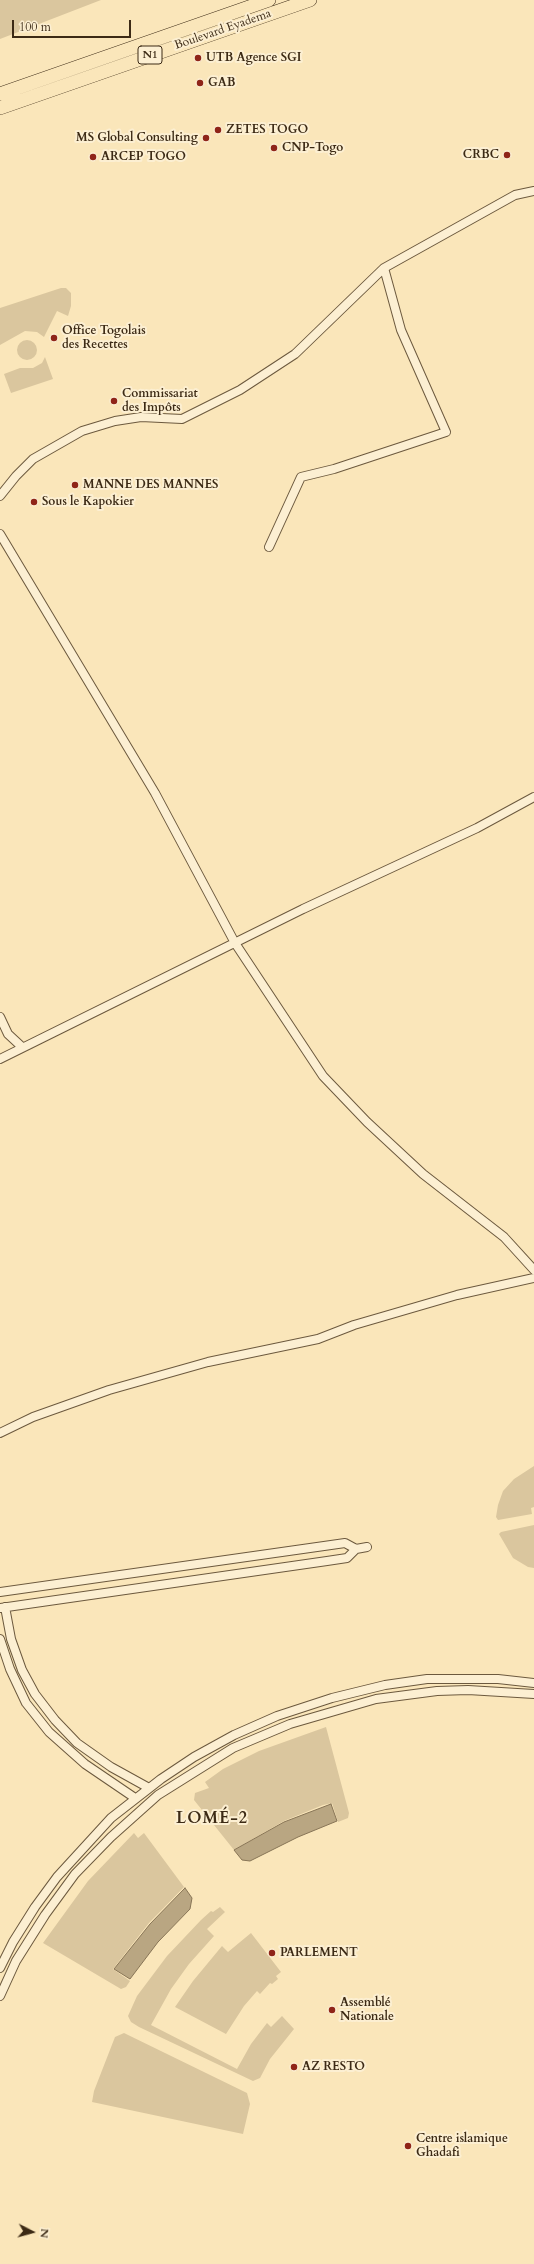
<!DOCTYPE html>
<html>
<head>
<meta charset="utf-8">
<style>
	body { margin:0 }
	#map { position:relative; width:534px; height:2264px; overflow:hidden; background:#fae6ba; font-family:Cardo,serif }
	canvas { display:block }
	.north { position:absolute; left:12px; top:2212px; width:40px; height:40px; -webkit-text-stroke:3px #fcefd2; paint-order:stroke; rotate:96deg; font-size:11px; font-weight:700; line-height:16px; text-align:center; color:#3c2a15 }
	.north::after { content:''; display:block; margin:auto; width:14px; height:18px; background:#3c2a15; clip-path:polygon(50% 0,100% 100%,50% 72%,0 100%) }
	.scale { position:absolute; left:12px; top:20px; width:119px; height:18px; box-sizing:border-box; border:2px solid #3c2a15; border-top:0; padding-left:5px; font-size:12px; line-height:14px; white-space:nowrap; color:#3c2a15; -webkit-text-stroke:3px #fcefd2; paint-order:stroke }
</style>
</head>
<body>
<div id="map">
<canvas width="534" height="2264"></canvas>
<div class="north">N</div>
<div class="scale">100 m</div>
</div>
<script>
const c = document.querySelector('canvas').getContext('2d');
c.lineJoin = 'round';
function fill(path, color) { c.fillStyle = color; c.fill(path, 'evenodd'); }
const toPath = rows => new Path2D(rows.map(r => 'M' + r).join(''));
function strokePath(path, color, width, dash) { c.strokeStyle = color; c.lineWidth = width; c.lineCap = dash ? 'butt' : 'round'; c.setLineDash(dash || []); c.stroke(path); }
function label(font, color, halo, rows, align = 'center') {
  c.font = font + ' Cardo,serif'; c.lineWidth = 4; c.setLineDash([]); c.textBaseline = 'middle'; c.strokeStyle = halo; c.fillStyle = color; for (const [text, x, y, turn = 0] of rows) {
    c.save(); c.translate(x, y); c.rotate((+turn || 0) * Math.PI / 180); c.textAlign = isNaN(turn) ? turn : align; if (halo) c.strokeText(text, 0, 0); c.fillText(text, 0, 0); c.restore();
  }
}
fill(toPath([
	[0,0,101,0,0,39],
	[61,288,66,288,71,293,71,306,68,316,57,311,44,337,37,332,25,331,0,345,0,308],
	'17 350a10 10 0 1 1 20 0a10 10 0 1 1-20 0Z',
	[45,357,53,379,11,393,4,374,20,368,33,368,42,363],
	[534,1466,534,1507,531,1508,532,1514,498,1520,496,1517,498,1505,503,1491,514,1479],
	[534,1525,534,1568,528,1567,513,1558,499,1534,501,1532],
	[326,1727,349,1813,348,1818,338,1822,332,1803,323,1805,284,1821,234,1850,194,1800,195,1793,209,1788,205,1782,223,1769,259,1751],
	[134,1833,138,1838,144,1833,184,1887,149,1923,113,1969,130,1981,126,1987,121,1989,43,1943,88,1881],
	[220,1907,225,1912,207,1929,214,1936,189,1964,171,1989,151,2025,237,2069,251,2044,267,2023,271,2027,282,2016,294,2029,270,2059,260,2078,253,2081,139,2027,131,2022,128,2016,137,1996,167,1956,201,1920,211,1911,213,1912],
	[251,1933,281,1972,276,1976,278,1979,272,1984,270,1983,260,1994,257,1991,244,2006,226,2034,175,2007,193,1981,222,1946,228,1952],
	[124,2033,247,2093,250,2104,243,2134,92,2102,94,2091,115,2037]
]), '#dac69e');
const water = toPath([
	[331,1804,337,1821,298,1837,250,1861,242,1860,234,1850,284,1822,331,1804],
	[185,1888,192,1898,190,1909,158,1942,130,1979,114,1969,150,1924,185,1888]
]);
fill(water, '#b9a682');
strokePath(water, '#877456', 1);
const minor = toPath([
	[0,496,16,476,33,459,82,431,115,421,141,417,182,419,240,390,295,354,384,268,515,195,534,191],
	[0,534,155,793,235,943,323,1076,367,1122,423,1174,504,1237,534,1270],
	[269,547,301,477,334,469,446,432,401,330,384,268],
	[0,1017,8,1034,22,1047],
	[0,1059,303,909,477,828,534,797],
	[0,1433,33,1417,109,1390,208,1362,318,1339,354,1325,457,1295,534,1278],
	[0,1592,324,1546,345,1543,356,1549],
	[5,1607,11,1639,22,1670,35,1694,55,1720,77,1743,111,1767,149,1788],
	[0,1608,327,1561,347,1558,356,1549,367,1547],
	[0,1639,10,1669,26,1703,49,1732,85,1764,135,1798],
	[0,1968,13,1942,35,1907,57,1877,111,1818,161,1779,194,1757,234,1735,277,1716,332,1698,385,1685,427,1679,498,1679,534,1683],
	[0,1996,16,1961,45,1915,75,1874,111,1837,158,1795,233,1748,290,1724,376,1699,437,1691,468,1690,534,1694]
]);
const trunk = toPath([
	[0,94,269,0],
	[0,108,310,0]
]);
strokePath(minor, '#6c593e', 10);
strokePath(trunk, '#3c2a15', 14);
strokePath(minor, '#fcefd2', 8);
strokePath(trunk, '#fae6ba', 13);
for (const [x, y, r, color] of [
	[198,58,4,"#8f2418"],
	[200,83,4,"#8f2418"],
	[218,130,4,"#8f2418"],
	[206,138,4,"#8f2418"],
	[274,148,4,"#8f2418"],
	[507,155,4,"#8f2418"],
	[93,157,4,"#8f2418"],
	[54,338,4,"#8f2418"],
	[114,401,4,"#8f2418"],
	[75,485,4,"#8f2418"],
	[34,502,4,"#8f2418"],
	[272,1953,4,"#8f2418"],
	[332,2010,4,"#8f2418"],
	[294,2067,4,"#8f2418"],
	[408,2146,4,"#8f2418"]
]) { const dot = new Path2D(); dot.arc(x, y, r, 0, 2 * Math.PI); c.fillStyle = color; c.fill(dot); strokePath(dot, '#fcefd2', 1.5); }
for (const [x, y, w] of [
	[150,55,24]
]) { const box = new Path2D(); box.roundRect(x - w / 2, y - 9, w, 18, 3); c.fillStyle = '#fcefd2'; c.fill(box); strokePath(box, '#3c2a15', 1); }
label('bold 11px', '#3c2a15', null, [
	["N1",150,55]
]);
label('12px', '#3c2a15', '#fcefd2', [
	["Boulevard Eyadema",223,30,-19]
]);
label('bold 12px', '#3c2a15', '#fcefd2', [
	["UTB Agence SGI",206,58],
	["GAB",208,83],
	["ZETES TOGO",226,130],
	["MS Global Consulting",198,138,"right"],
	["CNP-Togo",282,148],
	["CRBC",499,155,"right"],
	["ARCEP TOGO",101,157],
	["Office Togolais",62,331],
	["des Recettes",62,345],
	["Commissariat",122,394],
	["des Impôts",122,408],
	["MANNE DES MANNES",83,485],
	["Sous le Kapokier",42,502],
	["PARLEMENT",280,1953],
	["Assemblé",340,2003],
	["Nationale",340,2017],
	["AZ RESTO",302,2067],
	["Centre islamique",416,2139],
	["Ghadafi",416,2153]
], 'left');
c.letterSpacing = '1px';
label('bold 16px', '#3c2a15', '#fcefd2', [
	["LOMÉ-2",212,1819]
]);
c.letterSpacing = '0px';
</script>
</body>
</html>
